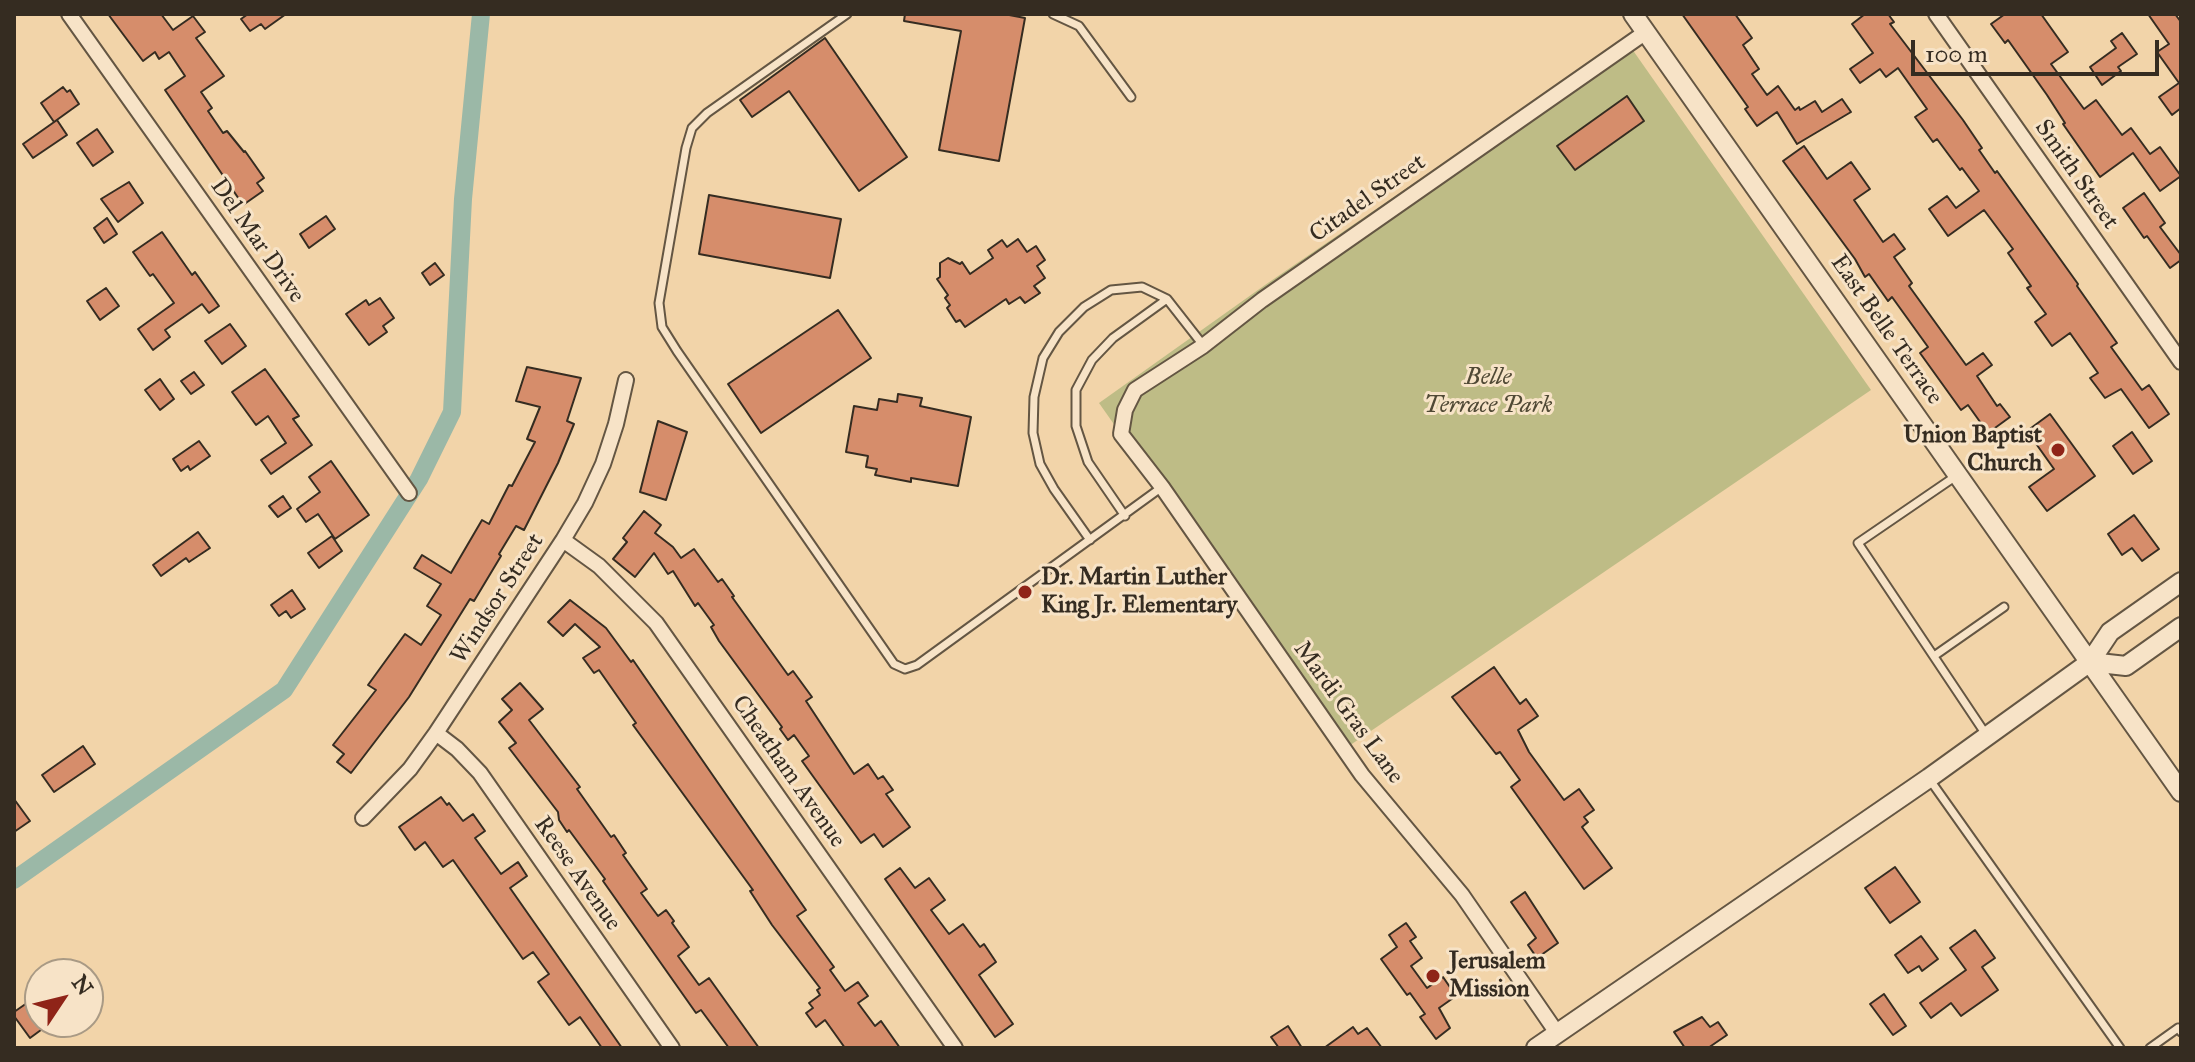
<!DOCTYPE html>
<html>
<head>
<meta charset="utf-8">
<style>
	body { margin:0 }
	#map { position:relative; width:2195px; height:1062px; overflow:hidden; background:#f2d4a9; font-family:"IM FELL Great Primer",serif }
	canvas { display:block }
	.frame { position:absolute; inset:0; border:16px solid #352c21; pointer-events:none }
	.north { position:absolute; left:24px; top:958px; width:80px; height:80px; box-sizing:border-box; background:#f7e3c7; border:2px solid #a99a85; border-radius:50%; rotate:55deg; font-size:22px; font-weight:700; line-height:32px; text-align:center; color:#352c21 }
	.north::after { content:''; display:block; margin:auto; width:28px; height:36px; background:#8f2418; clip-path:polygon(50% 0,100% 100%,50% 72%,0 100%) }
	.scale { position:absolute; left:1911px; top:40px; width:248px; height:36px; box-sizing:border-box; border:4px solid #352c21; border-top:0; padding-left:10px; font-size:24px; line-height:28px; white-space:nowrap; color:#352c21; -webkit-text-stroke:6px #f7e3c7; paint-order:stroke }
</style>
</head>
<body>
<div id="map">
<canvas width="2195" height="1062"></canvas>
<div class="frame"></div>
<div class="north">N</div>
<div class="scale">100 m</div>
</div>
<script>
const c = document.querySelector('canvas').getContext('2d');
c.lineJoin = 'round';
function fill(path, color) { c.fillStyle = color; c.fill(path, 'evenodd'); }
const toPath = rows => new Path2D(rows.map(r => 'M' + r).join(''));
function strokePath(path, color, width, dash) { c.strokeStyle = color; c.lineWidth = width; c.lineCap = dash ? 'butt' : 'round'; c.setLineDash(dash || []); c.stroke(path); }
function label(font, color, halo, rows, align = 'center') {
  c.font = font + ' "IM FELL Great Primer",serif'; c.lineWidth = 6; c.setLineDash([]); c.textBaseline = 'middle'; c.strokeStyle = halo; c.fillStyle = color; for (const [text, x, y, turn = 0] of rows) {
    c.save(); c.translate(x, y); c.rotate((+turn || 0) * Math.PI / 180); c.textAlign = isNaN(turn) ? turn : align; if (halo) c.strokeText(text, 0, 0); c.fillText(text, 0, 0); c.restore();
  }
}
fill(toPath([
	[1625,39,1871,390,1343,750,1099,403,1265,285]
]), '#bebc86');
strokePath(toPath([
	[14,880,284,690,419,479,452,412,463,199,481,14]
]), '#9bb8a7', 18);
const building = toPath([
	[108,14,161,14,173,30,193,16,205,32,196,38,224,76,201,92,212,108,208,111,223,133,227,131,244,152,245,151,264,178,257,183,263,191,243,205,165,90,185,76,169,52,159,59,155,52,143,61,108,14],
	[248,14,286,14,265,29,261,24,250,31,241,19,248,14],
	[905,14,1004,14,1025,18,999,161,939,150,961,31,904,21,905,14],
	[1682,14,1735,14,1752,38,1743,45,1759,69,1752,74,1767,95,1778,86,1795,110,1799,107,1800,110,1815,101,1822,112,1842,99,1851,112,1797,144,1777,112,1757,126,1745,109,1748,107,1682,14],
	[1865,14,1888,14,1894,22,1890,24,1963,120,1982,148,1979,150,1995,173,1997,171,2078,284,2077,286,2117,343,2111,347,2142,390,2149,385,2169,414,2149,428,2121,389,2105,398,2090,378,2098,373,2070,333,2052,346,2035,322,2046,314,2027,288,2031,286,2008,253,2013,249,1984,210,1948,236,1929,209,1947,196,1956,208,1979,191,1962,168,1960,170,1937,139,1933,142,1915,117,1927,109,1898,68,1886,77,1880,69,1860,83,1850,69,1873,53,1852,24,1865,14],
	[2005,14,2041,14,2068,52,2051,64,2084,109,2096,100,2122,135,2131,128,2150,154,2160,147,2181,176,2160,191,2133,153,2100,177,2063,124,2065,123,2047,95,2008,40,2005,43,1991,24,2005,14],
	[2148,14,2175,14,2181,22,2181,108,2172,115,2159,97,2179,83,2157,52,2169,44,2148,14],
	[2122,33,2137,54,2118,67,2121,71,2102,85,2090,67,2116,48,2111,41,2122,33],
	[825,38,907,157,859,191,789,91,752,117,740,100,825,38],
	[63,87,67,92,70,90,79,104,54,122,41,103,63,87],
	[1627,96,1644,121,1575,170,1557,146,1627,96],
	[57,120,67,135,33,158,23,144,57,120],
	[97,129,113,152,93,166,77,143,97,129],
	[1804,146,1827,179,1851,162,1870,189,1854,200,1883,242,1894,234,1905,249,1894,257,1912,283,1909,286,1966,365,1983,353,1992,365,1977,376,1997,406,2000,404,2010,417,1988,433,1968,405,1961,410,1920,353,1928,347,1892,297,1888,301,1869,274,1865,277,1855,259,1783,161,1804,146],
	[129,182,143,203,118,222,101,199,129,182],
	[2144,193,2165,223,2160,227,2181,255,2181,260,2170,268,2147,236,2144,238,2123,208,2144,193],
	[709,195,841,219,830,278,699,254,709,195],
	[326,216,335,229,309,248,300,234,326,216],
	[107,218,117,234,104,243,94,228,107,218],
	[162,232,192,275,195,272,219,306,209,313,202,304,165,330,170,337,153,350,138,329,174,303,153,274,150,276,133,252,162,232],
	[1018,239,1027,252,1036,246,1045,260,1037,266,1045,278,1034,286,1040,293,1025,303,1020,297,1009,304,1006,299,965,327,960,320,956,322,947,308,950,305,945,298,948,295,937,279,940,277,940,263,948,258,960,264,962,262,970,274,993,258,988,250,1002,240,1007,247,1018,239],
	[435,263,444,275,430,285,422,273,435,263],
	[106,288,119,306,100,320,87,301,106,288],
	[380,298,394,318,383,326,387,332,369,345,346,314,366,300,369,305,380,298],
	[838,310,871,358,761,433,728,384,838,310],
	[230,324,246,346,222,364,205,341,230,324],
	[527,367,581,378,567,421,574,424,558,463,524,530,516,526,499,554,501,556,474,601,470,599,409,697,351,773,337,762,344,754,333,745,376,690,368,685,405,634,421,645,441,615,427,606,441,584,414,568,422,555,451,573,482,520,489,524,509,485,512,486,535,442,527,439,540,407,516,401,527,367],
	[265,369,299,416,293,419,312,445,271,474,261,460,286,443,268,416,256,425,232,392,265,369],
	[194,372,204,385,191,394,181,381,194,372],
	[160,379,174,399,160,410,145,390,160,379],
	[898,394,922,398,920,406,971,417,958,486,911,478,911,482,875,475,877,469,866,467,868,456,846,452,854,406,877,410,879,399,897,402,898,394],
	[2050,414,2095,476,2047,511,2029,487,2054,469,2027,431,2050,414],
	[658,421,687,432,666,500,640,492,658,421],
	[2132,432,2152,461,2133,474,2113,446,2132,432],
	[199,441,210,456,190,470,188,466,181,471,173,459,199,441],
	[331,461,369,515,335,539,318,514,306,522,297,509,320,492,309,477,331,461],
	[283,496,291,508,278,517,269,506,283,496],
	[644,511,661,525,655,533,673,547,681,558,694,549,718,582,722,579,734,596,732,597,788,675,793,671,812,697,806,701,854,774,868,764,878,779,883,776,893,790,886,794,910,827,883,847,874,834,861,843,802,761,809,756,794,735,788,740,780,729,782,727,719,641,711,627,714,625,698,603,695,606,673,571,668,574,654,553,635,577,613,559,627,542,623,538,644,511],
	[2134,515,2159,549,2142,561,2132,548,2122,555,2108,534,2134,515],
	[198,532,210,548,189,562,186,558,161,576,153,565,198,532],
	[332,536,342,551,319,568,308,553,332,536],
	[292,590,305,609,291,618,286,611,279,616,271,605,292,590],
	[570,600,606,628,631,662,633,660,806,910,797,916,834,967,830,970,845,991,858,982,868,996,858,1003,875,1026,881,1021,900,1048,845,1048,825,1020,816,1027,806,1013,813,1008,809,1003,820,995,817,990,820,988,772,925,750,891,753,890,633,725,636,723,599,670,594,673,583,658,600,647,575,624,563,636,548,622,570,600],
	[1494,667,1520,704,1526,699,1538,716,1518,730,1529,752,1564,800,1579,789,1594,810,1584,817,1588,822,1582,827,1612,868,1584,889,1511,787,1520,780,1500,752,1496,754,1452,697,1494,667],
	[520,683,543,709,529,720,580,787,577,789,611,837,614,835,626,853,623,855,647,889,641,893,658,916,666,910,674,921,672,923,689,947,678,956,699,985,709,978,759,1048,729,1048,701,1010,696,1013,603,881,605,879,569,830,567,832,559,820,558,812,509,748,516,743,499,722,512,710,502,699,520,683],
	[83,746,95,764,54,792,42,775,83,746],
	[441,797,447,805,449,803,463,821,473,814,485,831,475,838,501,874,518,862,527,876,510,888,622,1048,602,1048,580,1017,569,1025,538,982,549,974,533,952,523,959,453,860,443,867,425,842,415,850,399,827,441,797],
	[14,799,30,821,14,832,14,799],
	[1895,867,1920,902,1890,923,1865,888,1895,867],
	[900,868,915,888,929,878,945,900,931,910,949,934,963,924,980,947,984,944,996,962,979,975,1013,1024,995,1037,885,879,900,868],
	[1525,892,1558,943,1537,958,1528,945,1536,938,1511,902,1525,892],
	[1406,923,1416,937,1410,941,1422,958,1411,966,1427,988,1443,977,1456,996,1439,1008,1450,1028,1436,1039,1420,1017,1425,1014,1410,993,1407,995,1381,959,1397,947,1389,935,1406,923],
	[1975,930,1995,958,1982,967,1998,990,1961,1016,1951,1003,1931,1018,1920,1003,1966,970,1950,948,1975,930],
	[1921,936,1938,959,1922,971,1919,966,1908,973,1895,955,1921,936],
	[40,994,40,1011,36,1014,45,1027,30,1038,14,1016,14,1012,40,994],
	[1884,994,1906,1026,1893,1035,1870,1004,1884,994],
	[1702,1017,1710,1027,1718,1022,1727,1035,1708,1048,1685,1048,1674,1032,1702,1017],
	[1288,1026,1302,1048,1279,1048,1271,1037,1288,1026],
	[1353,1027,1358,1034,1367,1028,1382,1048,1324,1048,1353,1027]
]);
fill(building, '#d68d6b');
strokePath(building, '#352c21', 2);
const service = toPath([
	[847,14,707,113,692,128,686,148,659,303,662,327,677,351,894,664,905,669,917,665,1162,487],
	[1053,14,1079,26,1131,97],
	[1956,476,1858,543,1987,736],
	[1125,516,1088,462,1076,426,1076,390,1092,360,1113,338,1167,299],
	[1090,540,1054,489,1040,464,1033,433,1034,397,1043,358,1059,332,1084,307,1111,290,1142,287,1167,299,1203,345],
	[1934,656,2004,607],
	[1930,780,2120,1048],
	[2150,1048,2178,1028,2181,1032]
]);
const minor = toPath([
	[69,14,409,493],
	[1936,14,2181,362],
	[563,540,599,566,656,623,955,1048],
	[436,733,457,749,480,773,672,1048],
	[363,818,410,769,436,733,563,540,585,503,603,464,616,424,626,380],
	[1557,1033,1462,895,1362,775,1162,487,1121,434,1125,410,1135,390,1203,346,1262,300,1646,32]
]);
const tertiary = toPath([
	[1633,14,2181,792],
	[2090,662,2126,666,2181,627],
	[1536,1048,1929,778,2090,662,2110,632,2181,582]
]);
strokePath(service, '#645643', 11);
strokePath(minor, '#645643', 18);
strokePath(tertiary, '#645643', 22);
strokePath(service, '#f7e3c7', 7);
strokePath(minor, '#f7e3c7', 14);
strokePath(tertiary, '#f7e3c7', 18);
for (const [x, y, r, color] of [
	[2058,450,8,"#8f2418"],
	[1025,592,8,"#8f2418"],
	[1433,976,8,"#8f2418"]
]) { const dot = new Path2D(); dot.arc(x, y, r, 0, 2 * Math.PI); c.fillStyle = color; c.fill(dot); strokePath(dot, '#f7e3c7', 3); }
label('24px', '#352c21', '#f7e3c7', [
	["Smith Street",2076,175,55],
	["Citadel Street",1368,199,-35],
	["Del Mar Drive",257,241,55],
	["East Belle Terrace",1886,330,55],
	["Windsor Street",498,599,-57],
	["Mardi Gras Lane",1348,713,54],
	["Cheatham Avenue",788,772,55],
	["Reese Avenue",577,874,55]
]);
label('italic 24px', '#504935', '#f7e3c7', [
	["Belle",1488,378],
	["Terrace Park",1488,406]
]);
label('bold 24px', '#352c21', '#f7e3c7', [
	["Union Baptist",2042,436,"right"],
	["Church",2042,464,"right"],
	["Dr. Martin Luther",1041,578],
	["King Jr. Elementary",1041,606],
	["Jerusalem",1449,962],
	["Mission",1449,990]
], 'left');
</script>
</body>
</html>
